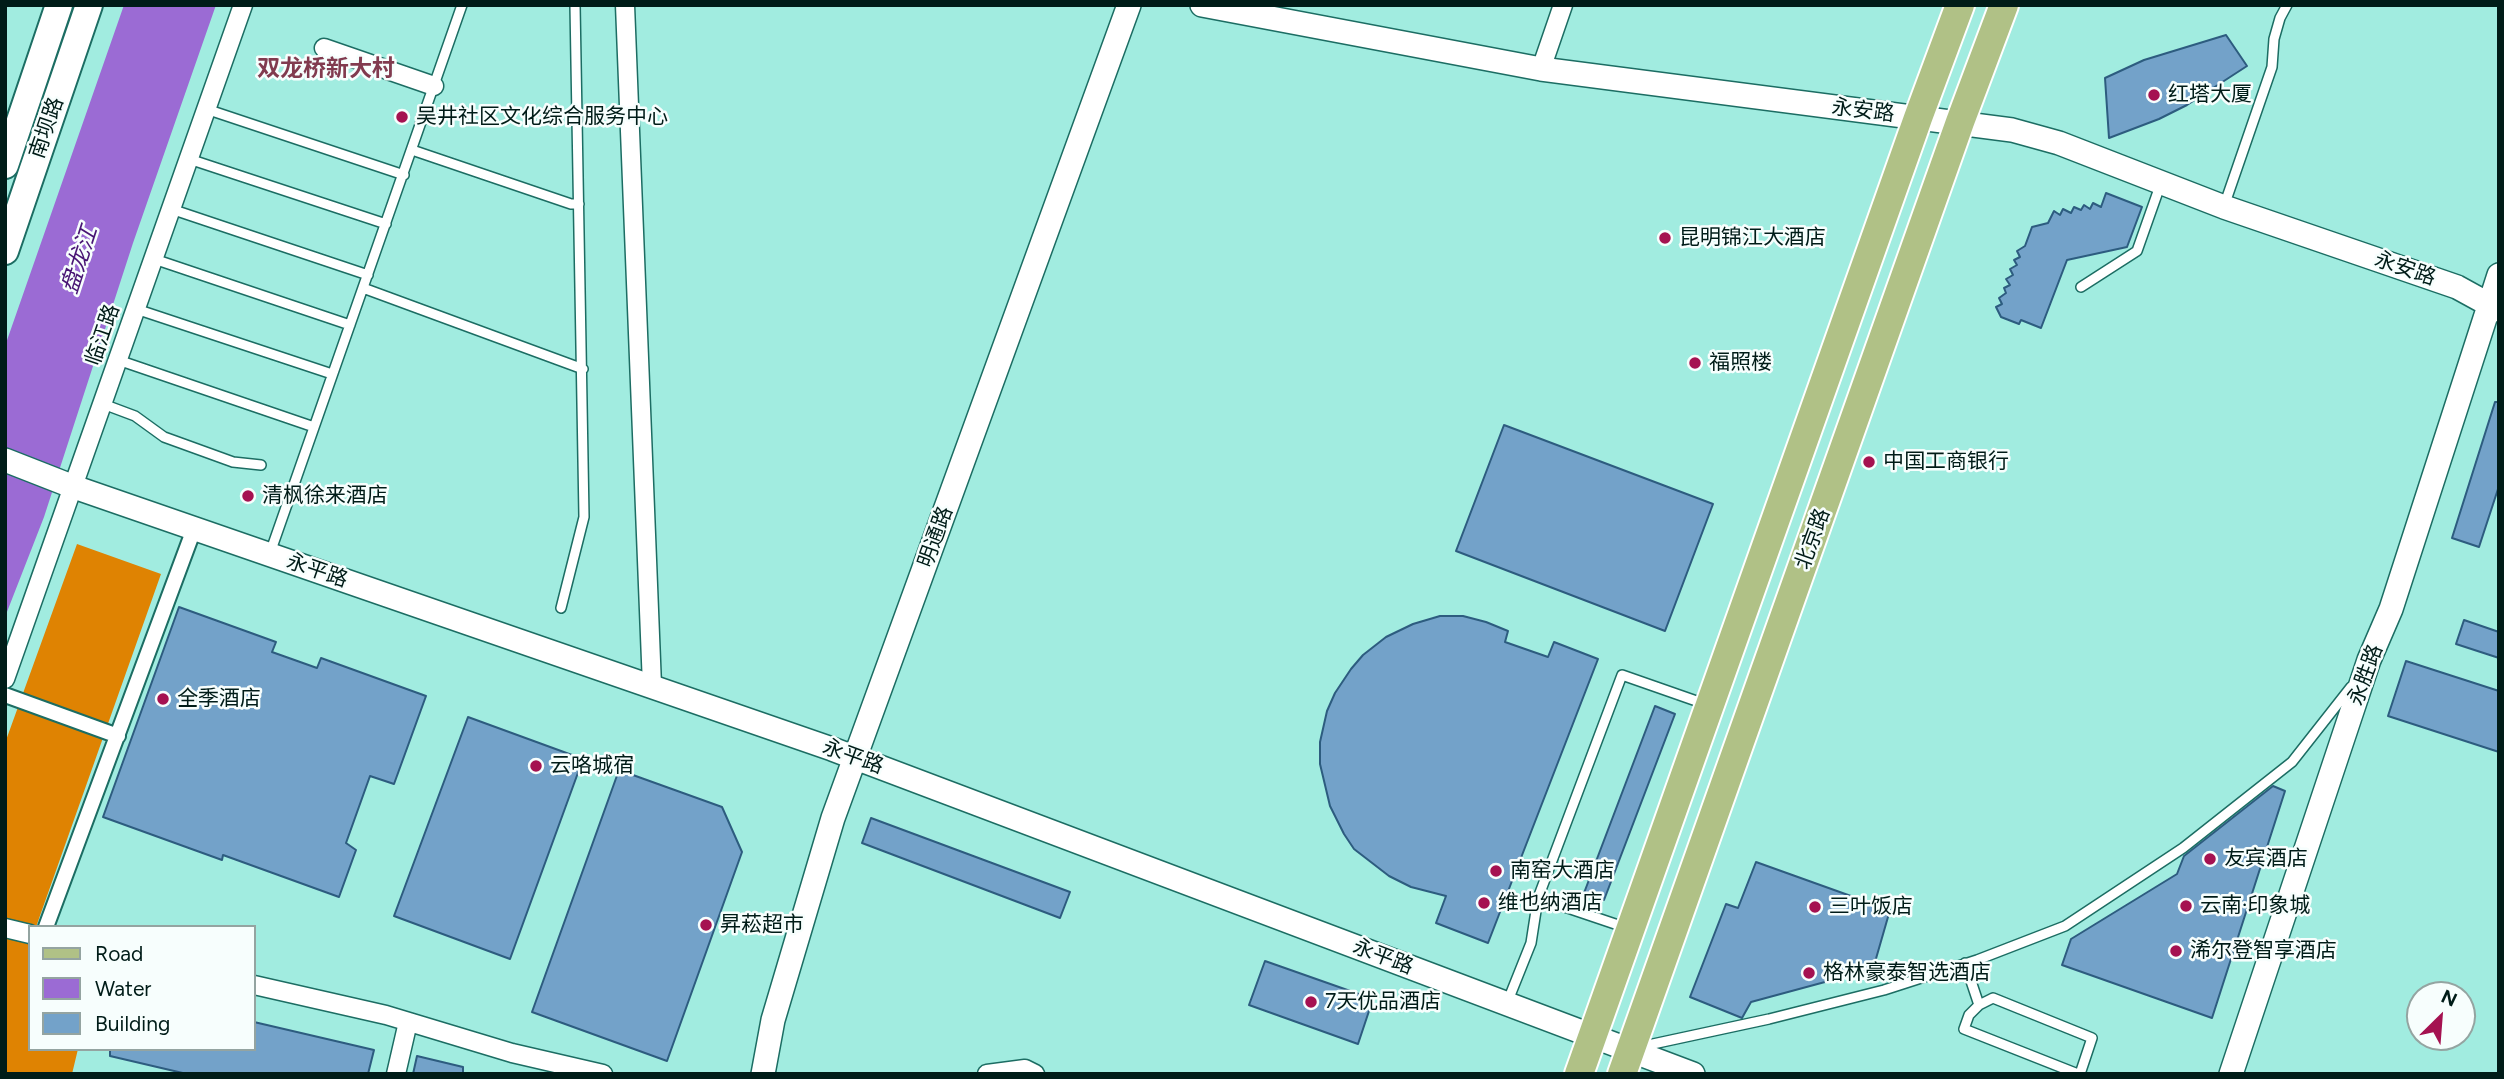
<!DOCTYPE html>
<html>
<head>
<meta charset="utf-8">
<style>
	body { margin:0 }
	#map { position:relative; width:2504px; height:1079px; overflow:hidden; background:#a1ece0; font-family:Figtree,sans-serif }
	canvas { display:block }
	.frame { position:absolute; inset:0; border:7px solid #001c18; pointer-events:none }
	.legend { position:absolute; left:28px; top:925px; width:228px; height:126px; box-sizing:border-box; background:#f7fefd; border:2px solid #94a4a1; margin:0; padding:9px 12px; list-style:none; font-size:21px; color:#001c18 }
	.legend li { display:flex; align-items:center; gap:14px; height:35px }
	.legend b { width:35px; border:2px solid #94a4a1 }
	.north { position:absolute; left:2406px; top:981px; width:70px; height:70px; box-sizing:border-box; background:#f7fefd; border:2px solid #94a4a1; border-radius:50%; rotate:25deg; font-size:19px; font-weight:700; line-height:28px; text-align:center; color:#001c18 }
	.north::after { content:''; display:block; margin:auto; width:24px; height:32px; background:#a51251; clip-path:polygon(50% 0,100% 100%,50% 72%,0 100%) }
</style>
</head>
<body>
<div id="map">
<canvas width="2504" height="1079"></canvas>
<div class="frame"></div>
<ul class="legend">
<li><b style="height:9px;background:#b0c186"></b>Road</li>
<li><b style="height:19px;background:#9b6bd4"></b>Water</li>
<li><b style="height:19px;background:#73a2c9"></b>Building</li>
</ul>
<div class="north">N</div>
</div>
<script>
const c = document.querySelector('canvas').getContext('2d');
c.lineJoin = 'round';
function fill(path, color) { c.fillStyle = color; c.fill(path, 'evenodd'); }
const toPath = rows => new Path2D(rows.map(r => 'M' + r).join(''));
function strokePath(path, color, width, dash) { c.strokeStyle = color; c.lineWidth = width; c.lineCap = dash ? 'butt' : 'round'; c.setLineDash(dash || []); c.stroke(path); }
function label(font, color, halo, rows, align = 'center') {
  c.font = font + ' Figtree,"Noto Sans SC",sans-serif'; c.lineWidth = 5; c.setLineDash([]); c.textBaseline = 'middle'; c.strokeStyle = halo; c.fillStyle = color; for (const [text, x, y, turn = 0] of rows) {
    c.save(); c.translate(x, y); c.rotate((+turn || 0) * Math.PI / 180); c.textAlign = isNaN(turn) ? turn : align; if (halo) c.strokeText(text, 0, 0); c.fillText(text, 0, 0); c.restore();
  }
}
fill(toPath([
	[77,544,161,574,36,927,30,927,30,1049,78,1049,72,1074,5,1074,5,743]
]), '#df8302');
fill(toPath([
	[124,5,216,5,133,243,44,517,5,617,5,346]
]), '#9b6bd4');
const building = toPath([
	[2226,35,2247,66,2187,105,2159,119,2109,138,2105,78,2144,60,2226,35],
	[2106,193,2142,207,2127,247,2067,260,2041,328,2021,320,2019,324,2001,317,1996,307,2002,304,1999,298,2006,293,2004,288,2010,285,2006,279,2013,275,2010,269,2017,265,2014,260,2020,257,2017,251,2025,246,2032,227,2048,223,2054,211,2060,215,2063,209,2071,213,2074,207,2081,210,2084,205,2090,209,2093,203,2101,207,2106,193],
	[2495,402,2499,402,2499,486,2479,547,2452,538,2495,402],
	[1504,425,1713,504,1665,631,1456,551,1504,425],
	[179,607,276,642,272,652,317,668,321,658,426,696,394,784,370,776,346,843,356,850,339,897,223,855,222,860,103,817,179,607],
	[1440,616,1463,616,1486,622,1508,631,1505,642,1548,657,1554,642,1598,659,1488,943,1436,923,1446,896,1411,887,1389,876,1354,849,1344,834,1330,806,1320,764,1320,742,1327,711,1335,693,1351,669,1363,655,1386,637,1413,624,1440,616],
	[2464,620,2499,632,2499,658,2456,644,2464,620],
	[2406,661,2499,691,2499,752,2388,716,2406,661],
	[1655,706,1675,714,1604,900,1584,893,1655,706],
	[468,717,583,759,510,959,394,916,468,717],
	[619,770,722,807,742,852,667,1061,532,1012,619,770],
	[2273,786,2285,791,2212,1018,2062,965,2071,939,2177,874,2184,856,2273,786],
	[871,818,1070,892,1060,918,862,843,871,818],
	[1756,862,1890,910,1873,969,1751,1002,1742,1018,1690,997,1726,904,1738,908,1756,862],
	[1265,961,1373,999,1358,1044,1249,1005,1265,961],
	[254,1022,374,1050,368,1074,187,1074,110,1056,110,1049,254,1049,254,1022],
	[417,1056,463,1067,463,1074,413,1074,417,1056]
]);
fill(building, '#73a2c9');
strokePath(building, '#2d5c7f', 2);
const service = toPath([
	[206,109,404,175],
	[412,150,571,204,579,204],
	[189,159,386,224],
	[2224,206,2272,67,2274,39,2280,18,2287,5],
	[171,209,368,275],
	[154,259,350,325],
	[2081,287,2137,251,2161,183],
	[363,288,583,369],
	[136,309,332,374],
	[118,360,314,427],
	[103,404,135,416,164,437,233,462,261,465],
	[270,553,462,5],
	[561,608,584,517,575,5],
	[1627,928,1538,898,1622,675,1705,704],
	[1965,963,1979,1005],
	[1507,1003,1531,943,1538,898],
	[1639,1047,1769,1019,1884,990,1977,960,2065,926,2183,848,2292,762,2351,687],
	[2078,1074,1964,1029,1969,1015,1979,1005,1993,998,2092,1038,2080,1074]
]);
const pedestrian = toPath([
	[5,695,118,736],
	[46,927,194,529]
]);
const minor = toPath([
	[625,5,652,686],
	[324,48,434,86],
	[1541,69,1563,5],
	[5,679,243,5],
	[5,928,30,934],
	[254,985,386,1015,512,1053,603,1074],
	[396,1074,408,1022],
	[987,1074,1025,1069,1035,1074]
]);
const tertiary = toPath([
	[1202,5,1541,69,2012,130,2059,143,2224,207,2457,287,2499,310],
	[5,460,74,487,832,749,1693,1074],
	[763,1074,773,1020,833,818,1129,5],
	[2231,1074,2369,660,2391,609,2499,275]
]);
const secondary = toPath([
	[5,165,59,5],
	[5,251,89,5]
]);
const primary = toPath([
	[1579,1074,1918,118,1960,5],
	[1622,1074,1960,122,2004,5]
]);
strokePath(service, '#1c6d63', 12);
strokePath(pedestrian, '#1c6d63', 18);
strokePath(minor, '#1c6d63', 21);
strokePath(tertiary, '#1c6d63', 26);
strokePath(secondary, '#1c6d63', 30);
strokePath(primary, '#fff', 32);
strokePath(service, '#fff', 9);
strokePath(pedestrian, '#fff', 14);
strokePath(minor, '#fff', 18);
strokePath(tertiary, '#fff', 23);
strokePath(secondary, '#fff', 26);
strokePath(primary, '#b0c186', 28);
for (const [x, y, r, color] of [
	[2154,95,7,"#a51251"],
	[402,117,7,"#a51251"],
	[1665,238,7,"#a51251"],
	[1695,363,7,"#a51251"],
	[1869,462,7,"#a51251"],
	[248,496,7,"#a51251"],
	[163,699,7,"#a51251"],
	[536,766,7,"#a51251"],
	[2210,859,7,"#a51251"],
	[1496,871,7,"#a51251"],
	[1484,903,7,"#a51251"],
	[2186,906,7,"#a51251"],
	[1815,907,7,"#a51251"],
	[706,925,7,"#a51251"],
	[2176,951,7,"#a51251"],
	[1809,973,7,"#a51251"],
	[1311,1002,7,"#a51251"]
]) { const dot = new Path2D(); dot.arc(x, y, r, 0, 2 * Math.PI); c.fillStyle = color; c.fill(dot); strokePath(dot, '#f7fefd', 2.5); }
label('21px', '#001c18', '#f7fefd', [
	["红塔大厦",2168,95],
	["吴井社区文化综合服务中心",416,117],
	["昆明锦江大酒店",1679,238],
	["福照楼",1709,363],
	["中国工商银行",1883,462],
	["清枫徐来酒店",262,496],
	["全季酒店",177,699],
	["云咯城宿",550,766],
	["友宾酒店",2224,859],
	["南窑大酒店",1510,871],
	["维也纳酒店",1498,903],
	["云南·印象城",2200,906],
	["三叶饭店",1829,907],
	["昇菘超市",720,925],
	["浠尔登智享酒店",2190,951],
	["格林豪泰智选酒店",1823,973],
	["7天优品酒店",1325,1002]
], 'left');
label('21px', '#001c18', '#f7fefd', [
	["永安路",1863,111,7],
	["南坝路",47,128,-71],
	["永安路",2405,269,19],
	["临江路",103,335,-71],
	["明通路",936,537,-70],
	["北京路",1813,539,-70],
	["永平路",317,571,19],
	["永胜路",2366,675,-70],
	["永平路",853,757,20],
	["永平路",1383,957,21]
]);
label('bold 23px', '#813b4f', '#f7fefd', [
	["双龙桥新大村",326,69]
]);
label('italic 23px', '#481574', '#f7fefd', [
	["盘龙江",80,260,-72]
]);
</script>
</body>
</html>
